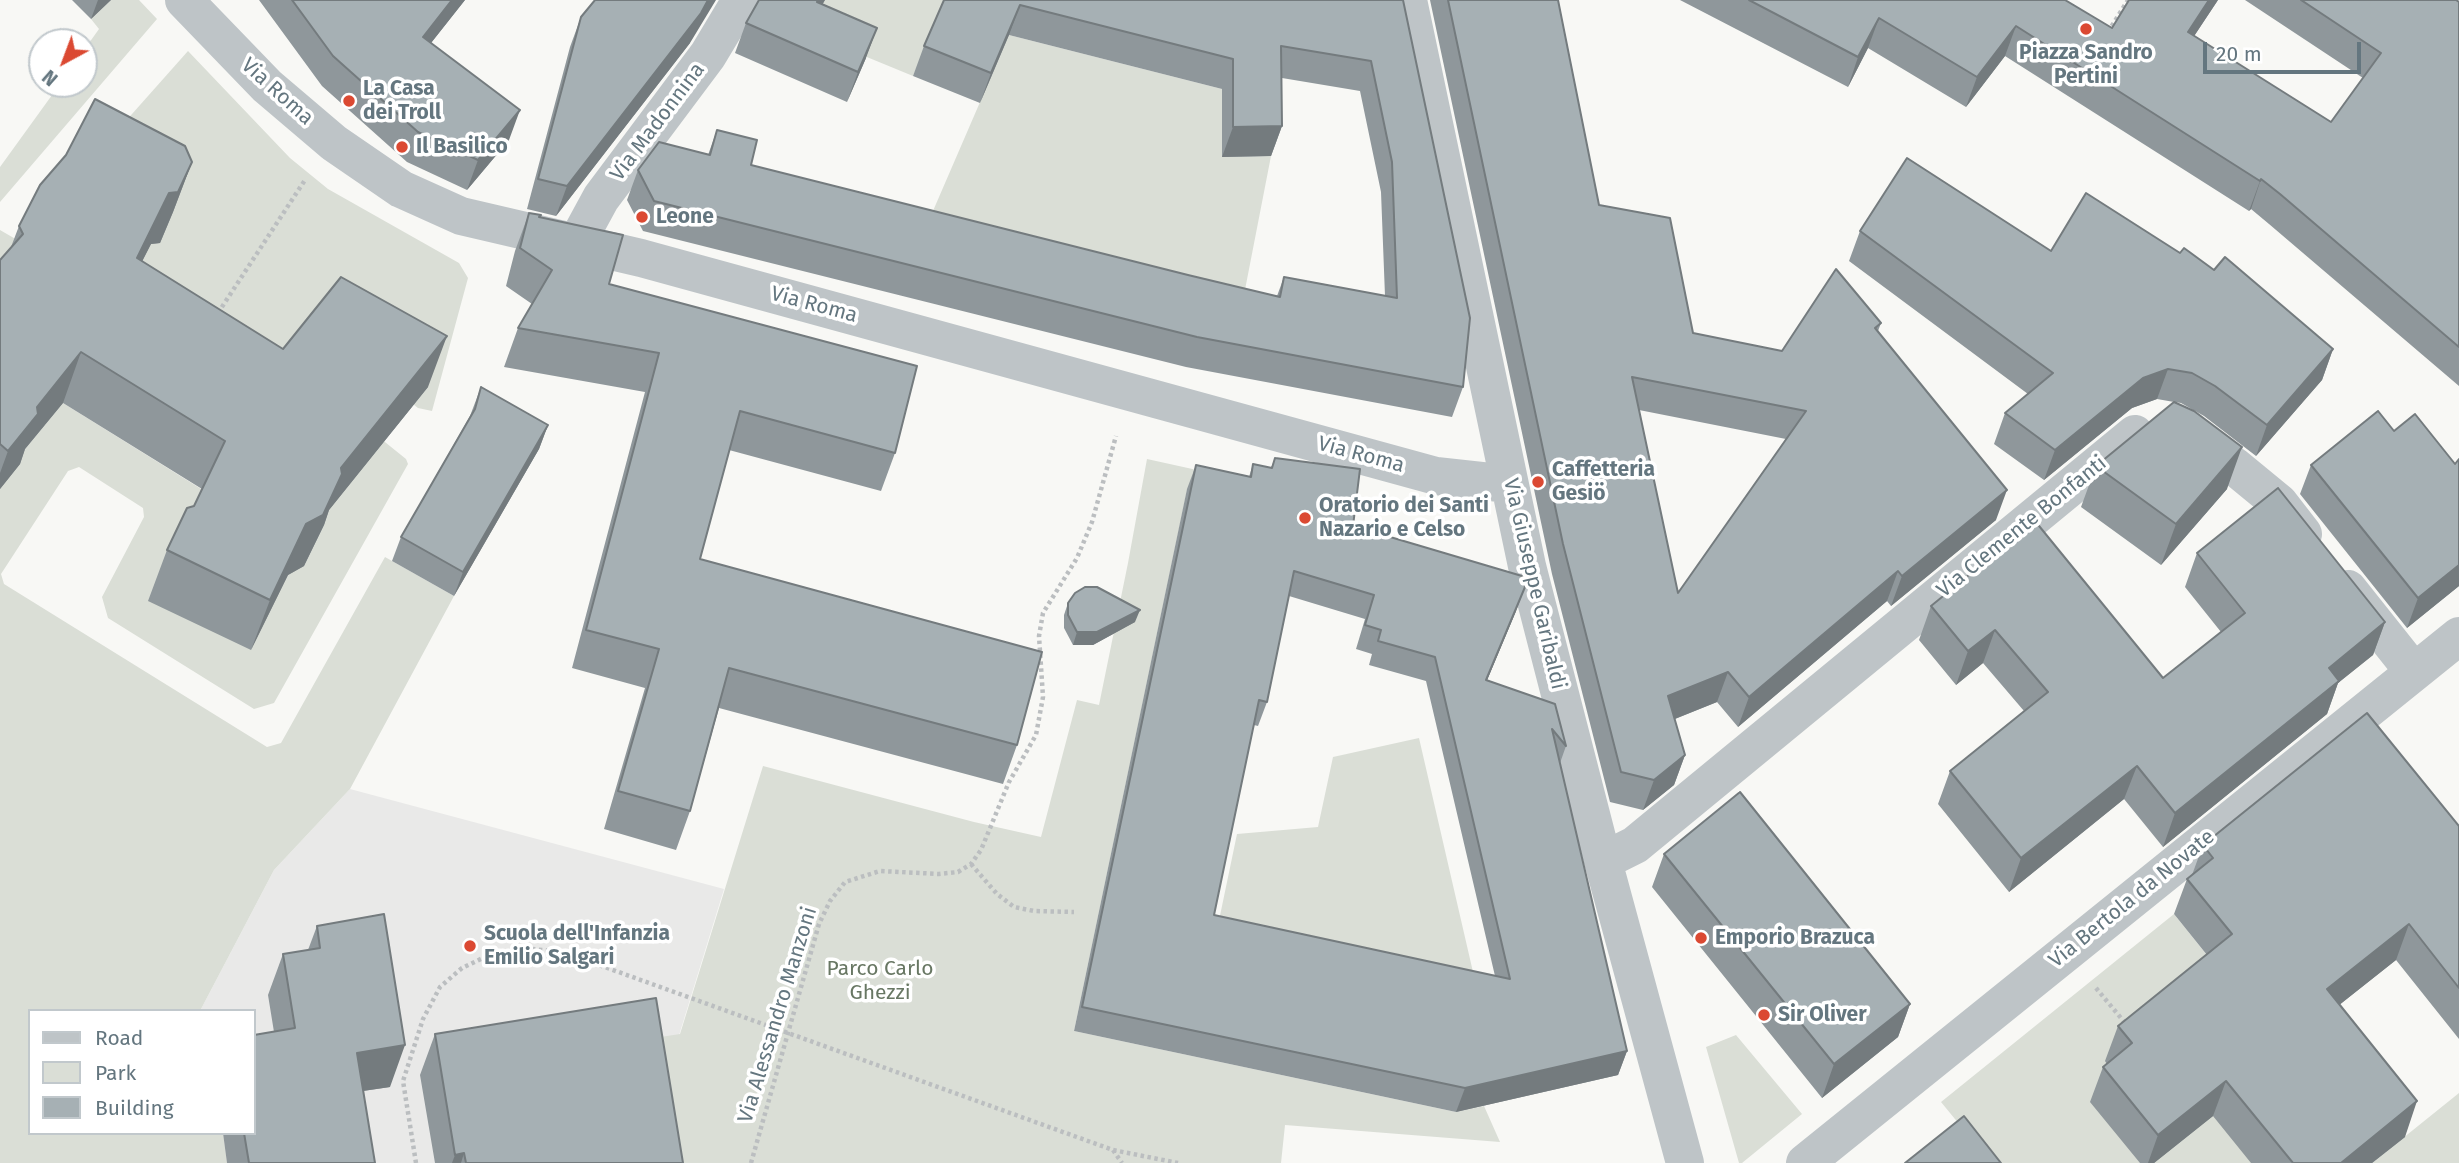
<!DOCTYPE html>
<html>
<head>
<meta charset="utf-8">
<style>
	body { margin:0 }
	#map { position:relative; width:2459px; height:1163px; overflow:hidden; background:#f8f8f5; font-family:"Fira Sans",sans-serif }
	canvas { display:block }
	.legend { position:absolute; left:28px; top:1009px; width:228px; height:126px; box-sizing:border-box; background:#fff; border:2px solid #c1c8cc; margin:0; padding:9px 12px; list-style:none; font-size:21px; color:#64767f }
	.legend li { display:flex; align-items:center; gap:14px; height:35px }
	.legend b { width:35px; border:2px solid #c1c8cc }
	.north { position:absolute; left:28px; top:28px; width:70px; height:70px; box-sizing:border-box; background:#fff; border:2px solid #c1c8cc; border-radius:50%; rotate:221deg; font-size:19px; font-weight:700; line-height:28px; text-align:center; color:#64767f }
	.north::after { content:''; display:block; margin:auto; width:24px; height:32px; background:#db4932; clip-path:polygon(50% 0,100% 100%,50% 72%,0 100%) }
	.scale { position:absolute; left:2203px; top:42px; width:158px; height:32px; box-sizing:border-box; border:4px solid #64767f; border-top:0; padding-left:9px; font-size:21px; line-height:24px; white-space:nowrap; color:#64767f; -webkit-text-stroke:5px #fff; paint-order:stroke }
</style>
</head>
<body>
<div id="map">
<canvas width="2459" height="1163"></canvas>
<ul class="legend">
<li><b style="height:9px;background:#bec4c7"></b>Road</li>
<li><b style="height:19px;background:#daded6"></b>Park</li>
<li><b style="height:19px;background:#a6b0b4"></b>Building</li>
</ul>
<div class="north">N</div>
<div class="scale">20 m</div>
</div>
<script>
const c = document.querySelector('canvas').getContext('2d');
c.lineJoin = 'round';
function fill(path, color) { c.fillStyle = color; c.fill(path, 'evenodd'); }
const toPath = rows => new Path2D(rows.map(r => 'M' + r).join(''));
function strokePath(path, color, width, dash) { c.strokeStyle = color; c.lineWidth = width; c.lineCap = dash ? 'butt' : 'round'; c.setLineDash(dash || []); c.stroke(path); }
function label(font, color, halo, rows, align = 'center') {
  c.font = font + ' "Fira Sans",sans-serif'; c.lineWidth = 7; c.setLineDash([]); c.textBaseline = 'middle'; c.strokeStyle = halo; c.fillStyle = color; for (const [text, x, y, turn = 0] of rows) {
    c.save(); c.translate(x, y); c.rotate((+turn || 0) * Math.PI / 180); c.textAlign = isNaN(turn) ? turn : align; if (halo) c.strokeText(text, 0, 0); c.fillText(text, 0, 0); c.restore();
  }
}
fill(toPath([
	[350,789,724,889,664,1084,677,1163,120,1163,136,1133,254,1133,254,1011,200,1011,274,870]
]), '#e9e9e8');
fill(toPath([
	[111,0,139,0,157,19,0,202,0,167,60,84,84,84,84,50,99,29,91,19],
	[825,0,946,0,913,76,806,32],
	[1009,35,1222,89,1223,157,1271,156,1236,336,920,241],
	[188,51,290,158,328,189,459,263,468,278,432,411,418,408,404,397,264,400,118,309,92,159],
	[0,230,19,241,0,302],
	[63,403,206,492,255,641,292,567,304,566,324,525,321,511,375,434,406,459,408,464,274,703,254,709,108,618,102,597,144,517,143,508,79,467,68,471,1,574,4,584,267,747,281,743,385,557,454,596,350,789,274,870,200,1011,30,1011,30,1133,223,1133,227,1163,0,1163,0,489,18,457],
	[1147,459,1265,485,1187,490,1074,1031,1456,1112,1484,1106,1500,1142,1285,1125,1281,1163,661,1163,641,1040,680,1034,763,766,974,822,1041,837,1077,700,1099,705,1128,563],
	[1419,738,1476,985,1217,930,1237,834,1318,827,1333,757],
	[2174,914,2332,1111,2268,1163,1991,1163,1941,1102],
	[1736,1035,1802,1114,1742,1163,1739,1163,1706,1047],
	[2459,1093,2459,1163,2372,1163]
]), '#daded6');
strokePath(toPath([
	[2108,32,2128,0],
	[218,313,305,180],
	[971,864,997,894,1014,907,1034,911,1074,912],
	[2096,988,2126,1024],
	[1113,1150,1122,1163],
	[416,1163,403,1081,423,1019,440,987,462,968,487,956,521,948,563,952,1113,1150,1178,1163],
	[751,1163,819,924,830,901,845,882,880,871,939,874,958,872,971,864,981,850,1009,782,1036,735,1043,697,1039,636,1043,613,1077,558,1092,522,1116,436]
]), '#bbbec0', 4.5, [3.5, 3.5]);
strokePath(toPath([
	[184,0,267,86,334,143,401,189,461,216,641,258,1436,476,1509,484],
	[1408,0,1527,566,1603,861,1685,1163],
	[576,244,601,198,708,55,741,0],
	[2192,435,2234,466,2279,503,2303,534],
	[2348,589,2414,672],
	[1603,861,1635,845,2135,434],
	[1805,1163,2459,636]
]), '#bec4c7', 38);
fill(toPath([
	[72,0,111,0,91,19],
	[259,0,465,0,431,43,509,140,467,190,407,162,322,86],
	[759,0,825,0,822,5,866,58,847,102,735,53,746,23],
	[944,0,1403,0,1463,387,1452,417,1186,367,643,231,627,200,638,170,708,155,717,130,751,165,1188,275,1277,296,1284,277,1385,296,1381,192,1360,91,1282,78,1282,126,1271,156,1222,157,1222,89,1009,35,980,103,913,76,924,46],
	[1430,0,1558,0,1599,205,1693,333,1782,351,1881,323,1878,331,1996,520,1891,606,1887,601,1738,727,1717,702,1675,719,1685,755,1674,785,1643,810,1610,802,1552,574],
	[1639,410,1786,439,1678,593],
	[1680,0,2065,0,2112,28,2218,0,2194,36,2331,122,2363,78,2245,0,2456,0,2459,2,2459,386,2269,224,2251,209,2249,211,2005,56,1966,107,1868,48,1848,87],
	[581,17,690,43,556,216,527,209,570,47],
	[66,155,192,162,173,212,160,243,151,244,142,261,283,349,428,387,329,510,324,525,304,566,288,575,251,650,148,601,167,550,194,506,202,489,63,403,25,449,20,464,0,489,0,260,11,247,19,226],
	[529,213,541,215,540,218,609,284,895,453,881,491,729,450,700,559,1017,745,1003,784,719,708,690,811,676,850,604,829,645,688,572,668,645,392,504,367,518,328,532,304,506,286,515,251],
	[1860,231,2051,251,2180,253,2214,270,2333,349,2322,380,2256,456,2204,416,2181,403,2175,402,2227,489,2161,565,2081,507,2096,466,2174,402,2157,399,2132,408,2044,480,1994,444,2005,413,2028,394,1849,261],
	[481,387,548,425,539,449,454,596,392,561,401,537,470,416],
	[2394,431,2455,464,2459,459,2459,586,2407,628,2300,494,2311,465],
	[1275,458,1353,526,1516,611,1487,680,1555,704,1566,746,1560,763,1627,1051,1618,1075,1456,1112,1074,1031,1187,489,1196,465,1249,477,1253,464,1271,468],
	[1289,596,1365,619,1356,649,1372,654,1369,665,1426,681,1495,976,1214,915,1254,725,1258,726,1267,702],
	[2197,553,2385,622,2373,655,2338,683,2327,714,2163,847,2124,799,2009,892,1938,804,1950,771,2024,711,1983,663,1956,685,1919,640,1931,606,2163,678,2221,632,2185,587],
	[1068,603,1135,622,1093,645,1073,645,1064,628,1064,615],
	[2459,826,2459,1039,2396,960,2339,1005,2405,1137,2372,1163,2251,1163,2213,1116,2154,1163,2140,1163,2090,1102,2103,1067,2107,1064,2105,1061,2118,1026,2207,955,2174,914,2187,879,2192,875,2203,845],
	[1664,854,1910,1004,1898,1037,1822,1098,1652,887],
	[317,926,390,1087,363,1091,375,1163,227,1163,223,1133,254,1133,274,1032,268,995,283,954,308,950],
	[435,1034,683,1163,435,1163,420,1075]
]), '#8f979b');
fill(toPath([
	[98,0,111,0,91,19],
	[452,0,465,0,412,67,423,37],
	[708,0,716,0,690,43,556,216,567,186],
	[818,0,825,0,806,32],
	[2209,0,2218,0,2177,62,2188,32],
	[1020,5,1009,35,980,103,991,73],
	[1879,18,1868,48,1848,87,1858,57],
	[2016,26,2005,56,1966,107,1977,77],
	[877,28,866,58,847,102,858,72],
	[520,110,509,140,467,190,478,160],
	[1282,126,1271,156,1222,157,1233,127],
	[192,162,173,212,160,243,151,244,118,309,137,258,169,193],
	[2261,179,2251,209,2249,211,2260,181],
	[447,336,428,387,329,510,324,525,304,566,288,575,251,650,270,600,306,524,341,468],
	[2333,349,2322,380,2256,456,2267,425],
	[81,352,63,403,25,449,20,464,0,489,0,473,8,451,37,407],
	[2168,369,2157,399,2132,408,2044,480,2055,450,2143,378],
	[548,425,539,449,454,596,463,572],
	[2242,447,2227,489,2161,565,2176,524],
	[2007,490,1996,520,1891,606,1902,576],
	[2459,565,2459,586,2407,628,2418,598],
	[1898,571,1887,601,1738,727,1749,697],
	[1525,587,1516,611,1477,704,1486,680],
	[1140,610,1135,622,1093,645,1073,645,1077,632],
	[2385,622,2373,655,2338,683,2327,714,2163,847,2175,813,2329,668],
	[1995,630,1983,663,1956,685,1968,651],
	[1728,672,1717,702,1657,726,1668,696],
	[1685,755,1674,785,1643,810,1654,780],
	[2137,766,2124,799,2009,892,2021,858],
	[2409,924,2396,960,2314,1025,2327,989],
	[1910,1004,1898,1037,1822,1098,1834,1064],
	[405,1045,390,1087,342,1094,357,1053],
	[1627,1051,1618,1075,1456,1112,1465,1088],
	[2226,1081,2213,1116,2154,1163,2148,1163,2158,1135],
	[2417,1101,2405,1137,2372,1163,2341,1163],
	[464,1153,461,1163,452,1163,455,1155]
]), '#747b7e');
const building = toPath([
	[292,0,452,0,423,37,520,110,478,160,418,132,333,56,292,0],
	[595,0,708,0,701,13,567,186,538,179,581,17,595,0],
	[759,0,818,0,817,2,877,28,858,72,746,23,759,0],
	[944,0,1403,0,1470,318,1463,387,1197,337,654,201,638,170,659,142,710,155,717,130,757,140,751,165,1188,275,1280,297,1284,277,1397,298,1392,162,1371,61,1281,46,1282,126,1233,127,1233,59,1020,5,991,73,924,46,944,0],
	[1448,0,1558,0,1599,205,1670,218,1693,333,1782,351,1836,269,1881,323,1875,328,2007,490,1902,576,1898,571,1749,697,1728,672,1668,696,1685,755,1654,780,1621,772,1563,544,1448,0],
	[1632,377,1806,411,1678,593,1632,377],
	[1749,0,2065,0,2112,28,2129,0,2209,0,2188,32,2331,122,2381,53,2301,0,2456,0,2459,2,2459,347,2280,194,2261,179,2260,181,2016,26,1977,77,1879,18,1858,57,1749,0],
	[95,99,185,146,192,162,178,192,169,193,137,258,283,349,341,277,447,336,341,468,342,474,323,515,306,524,270,600,167,550,187,508,194,506,225,441,81,352,37,407,38,414,8,451,0,444,0,260,23,234,19,226,40,185,66,155,95,99],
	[1907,158,2051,251,2086,193,2180,253,2184,248,2214,270,2225,257,2333,349,2267,425,2215,386,2192,373,2168,369,2143,378,2055,450,2005,413,2053,373,1860,231,1907,158],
	[529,213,541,215,539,217,623,235,609,284,917,366,895,453,740,411,700,559,1042,652,1017,745,729,668,690,811,618,791,659,649,586,630,659,353,518,328,552,270,520,248,529,213],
	[481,387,548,425,463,572,401,537,475,409,481,387],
	[2174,402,2194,411,2242,447,2176,524,2096,466,2174,402],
	[2378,411,2394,431,2415,414,2455,464,2459,459,2459,565,2418,598,2311,465,2378,411],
	[1275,458,1360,469,1353,526,1522,576,1525,587,1486,680,1555,704,1566,746,1552,729,1627,1051,1465,1088,1082,1007,1196,465,1251,477,1253,464,1272,468,1275,458],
	[1294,571,1374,595,1365,625,1381,630,1378,641,1435,657,1510,979,1214,915,1259,700,1267,702,1294,571],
	[2278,488,2385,622,2329,668,2339,681,2175,813,2137,766,2021,858,1950,771,2048,692,1995,630,1968,651,1931,606,2035,521,2163,678,2245,613,2197,553,2278,488],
	[1085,587,1097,587,1140,610,1097,632,1077,632,1068,615,1068,603,1075,593,1085,587],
	[2367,713,2459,826,2459,988,2409,924,2327,989,2417,1101,2341,1163,2293,1163,2226,1081,2158,1135,2103,1067,2132,1043,2118,1026,2232,934,2187,879,2213,858,2203,845,2367,713],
	[1740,792,1910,1004,1834,1064,1664,854,1740,792],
	[384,914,405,1045,357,1053,375,1163,249,1163,244,1133,254,1133,254,1035,295,1028,283,954,320,948,317,926,384,914],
	[656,998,683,1163,466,1163,464,1153,455,1155,435,1034,656,998],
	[1964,1116,2001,1163,1905,1163,1964,1116]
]);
fill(building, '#a6b0b4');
strokePath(building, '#747b7e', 2);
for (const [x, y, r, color] of [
	[2086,29,7,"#db4932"],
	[349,101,7,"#db4932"],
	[402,147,7,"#db4932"],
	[642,217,7,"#db4932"],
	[1538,482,7,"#db4932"],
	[1305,518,7,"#db4932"],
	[1701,938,7,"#db4932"],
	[470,946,7,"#db4932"],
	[1764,1015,7,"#db4932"]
]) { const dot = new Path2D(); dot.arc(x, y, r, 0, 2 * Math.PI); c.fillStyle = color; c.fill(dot); strokePath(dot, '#fff', 2.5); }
label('bold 21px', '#64767f', '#fff', [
	["Piazza Sandro",2086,53,"center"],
	["Pertini",2086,77,"center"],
	["La Casa",363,89],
	["dei Troll",363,113],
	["Il Basilico",416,147],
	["Leone",656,217],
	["Caffetteria",1552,470],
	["Gesiö",1552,494],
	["Oratorio dei Santi",1319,506],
	["Nazario e Celso",1319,530],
	["Scuola dell'Infanzia",484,934],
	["Emilio Salgari",484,958],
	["Emporio Brazuca",1715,938],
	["Sir Oliver",1778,1015]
], 'left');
label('21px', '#64767f', '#fff', [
	["Via Roma",277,92,42],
	["Via Madonnina",658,122,-53],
	["Via Roma",814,305,15],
	["Via Roma",1361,455,15],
	["Via Clemente Bonfanti",2022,527,-39],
	["Via Giuseppe Garibaldi",1534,584,77],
	["Via Bertola da Novate",2132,899,-39],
	["Via Alessandro Manzoni",778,1015,-73]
]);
label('21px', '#687763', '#fff', [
	["Parco Carlo",880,969],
	["Ghezzi",880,993]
]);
</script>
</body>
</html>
